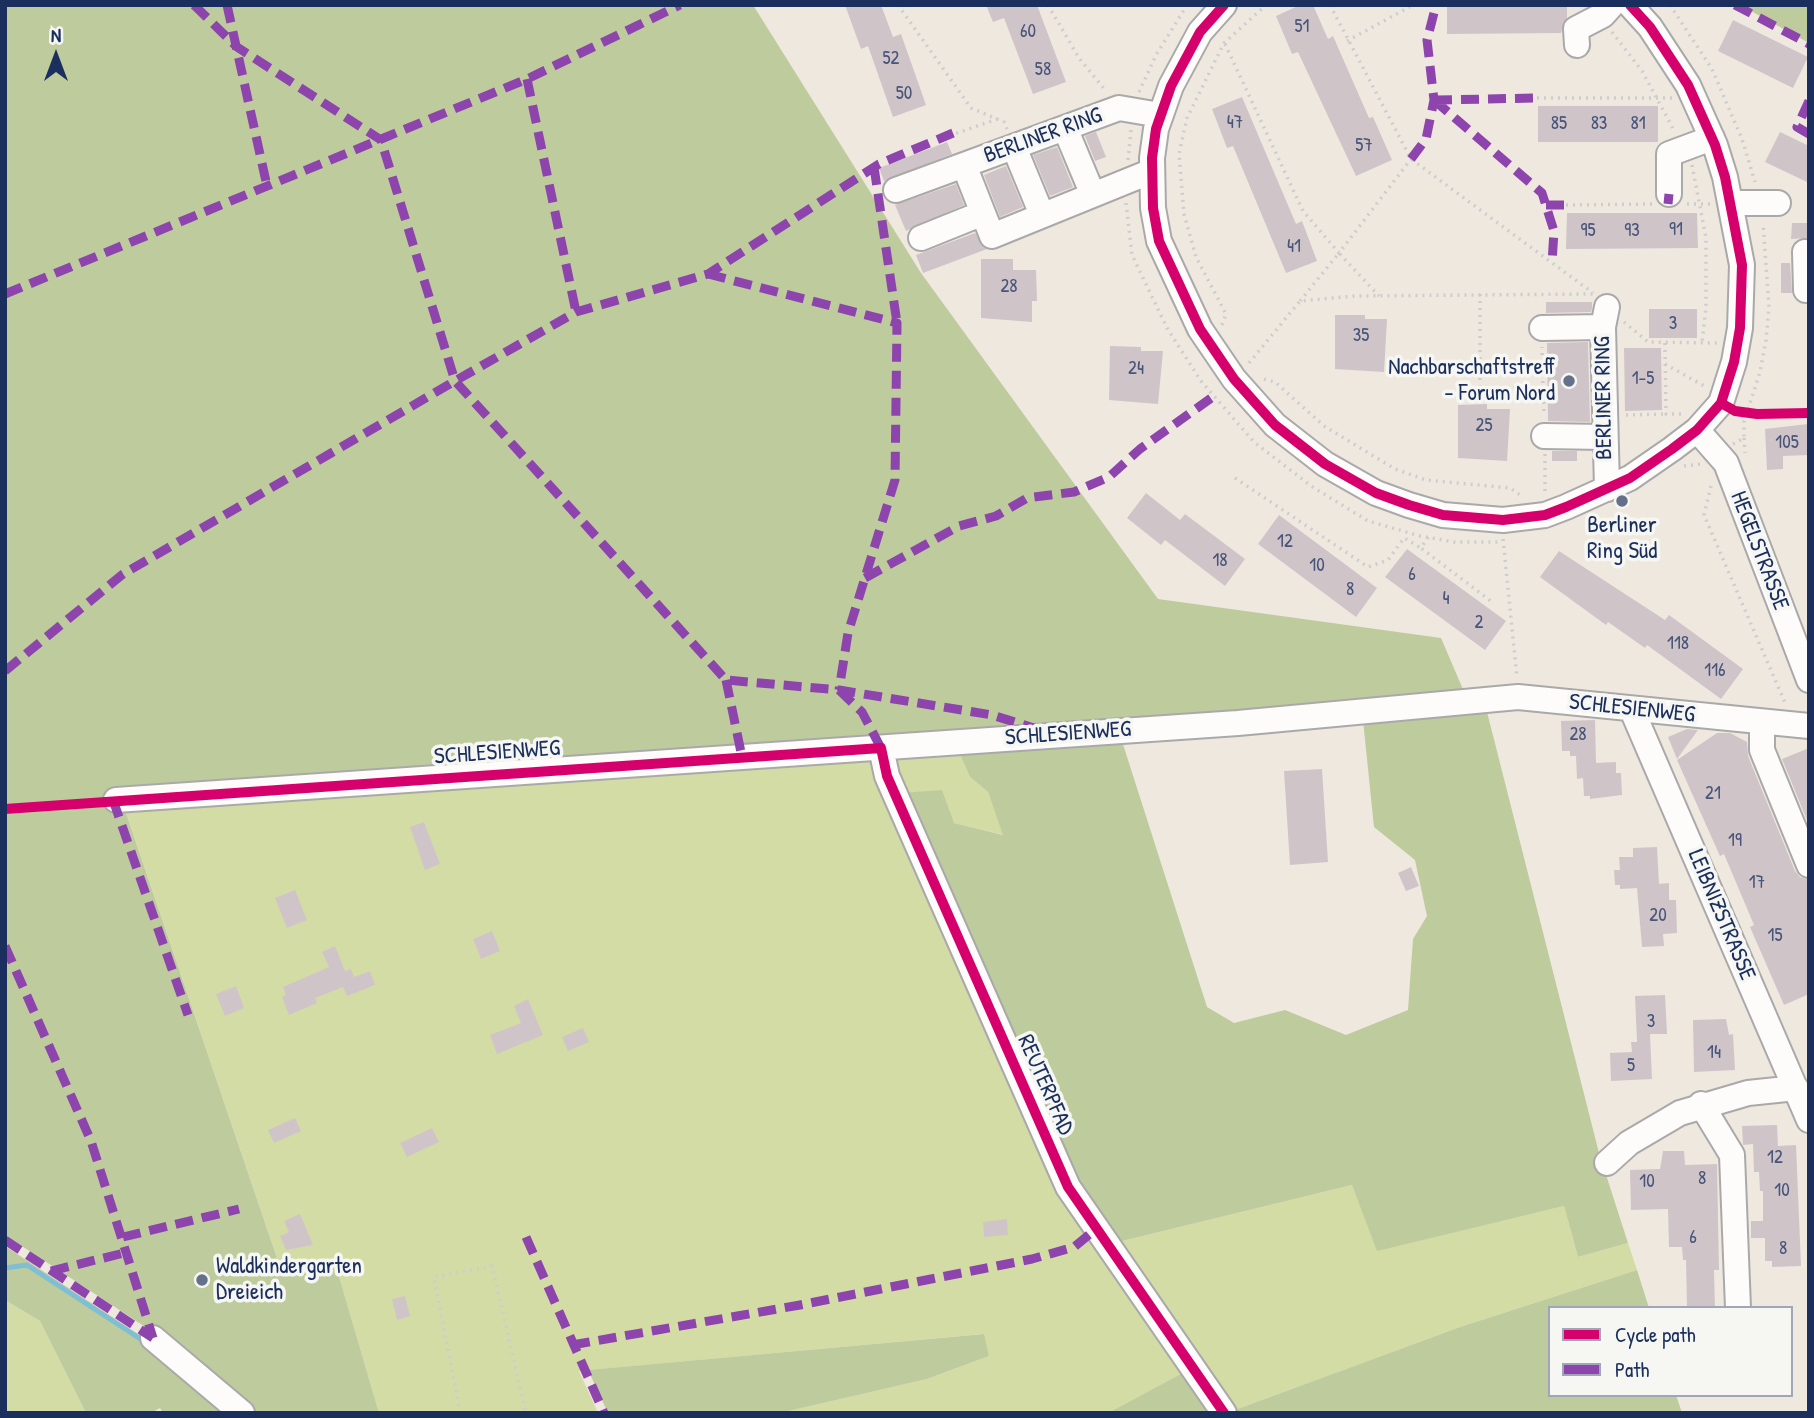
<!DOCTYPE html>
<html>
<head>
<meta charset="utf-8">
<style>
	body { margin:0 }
	#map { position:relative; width:1814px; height:1418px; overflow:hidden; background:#efe8df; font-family:"Patrick Hand",sans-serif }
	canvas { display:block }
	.frame { position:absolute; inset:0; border:7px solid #1b2f5e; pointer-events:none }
	.legend { position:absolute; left:1548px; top:1306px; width:245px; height:91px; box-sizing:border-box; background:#f6f6f2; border:2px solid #9ea6b7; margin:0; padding:9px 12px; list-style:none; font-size:21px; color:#1b2f5e }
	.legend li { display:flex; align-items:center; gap:14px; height:35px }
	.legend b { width:35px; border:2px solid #9ea6b7 }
	.north { position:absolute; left:21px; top:21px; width:70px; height:70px; -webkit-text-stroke:5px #f6f6f2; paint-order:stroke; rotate:0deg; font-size:19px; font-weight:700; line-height:28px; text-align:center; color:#1b2f5e }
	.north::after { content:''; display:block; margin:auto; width:24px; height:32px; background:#1b2f5e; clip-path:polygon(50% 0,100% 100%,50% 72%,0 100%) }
</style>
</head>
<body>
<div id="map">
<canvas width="1814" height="1418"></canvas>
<div class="frame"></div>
<ul class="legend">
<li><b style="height:9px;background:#d6006c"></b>Cycle path</li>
<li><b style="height:9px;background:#8e44ad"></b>Path</li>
</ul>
<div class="north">N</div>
</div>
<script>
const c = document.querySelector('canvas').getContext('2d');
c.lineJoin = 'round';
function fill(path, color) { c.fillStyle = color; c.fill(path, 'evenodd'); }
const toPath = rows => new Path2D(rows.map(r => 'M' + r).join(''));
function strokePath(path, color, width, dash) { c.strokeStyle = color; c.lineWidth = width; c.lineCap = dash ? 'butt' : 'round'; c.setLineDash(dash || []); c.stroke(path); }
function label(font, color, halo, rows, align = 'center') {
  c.font = font + ' "Patrick Hand",sans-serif'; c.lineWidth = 7; c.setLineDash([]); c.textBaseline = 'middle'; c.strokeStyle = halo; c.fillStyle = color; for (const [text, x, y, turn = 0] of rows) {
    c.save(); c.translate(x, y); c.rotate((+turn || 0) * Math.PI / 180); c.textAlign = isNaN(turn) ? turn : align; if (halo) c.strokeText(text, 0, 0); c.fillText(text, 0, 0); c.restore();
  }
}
fill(toPath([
	[958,750,970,777,988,792,1004,835,954,823,901,793,893,773,897,755],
	[872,754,1067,1201,1188,1370,1108,1413,780,1413,927,1379,989,1356,983,1334,579,1371,598,1413,379,1413,336,1266,283,1276,123,803],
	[1352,1185,1378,1250,1564,1206,1578,1257,1628,1243,1637,1270,1460,1327,1232,1411,1114,1243],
	[5,1300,40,1321,86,1413,5,1413]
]), '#d4dca5');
fill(toPath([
	[5,5,753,5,921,273,1158,599,1441,638,1468,701,120,795,283,1276,336,1266,379,1413,248,1413,156,1334,5,1235],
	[1740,5,1809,5,1809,43],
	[1486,708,1599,1153,1628,1243,1578,1257,1564,1206,1377,1251,1352,1185,1114,1243,1073,1186,901,793,942,790,954,823,1003,835,988,792,970,777,958,750,1121,738,1207,1007,1234,1023,1285,1010,1346,1035,1408,1010,1413,939,1427,916,1415,860,1374,827,1363,720],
	[5,1246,150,1342,232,1413,163,1413,160,1408,151,1413,86,1413,40,1321,5,1300],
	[1637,1270,1649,1308,1550,1308,1550,1395,1676,1395,1682,1413,1232,1411,1460,1327],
	[984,1334,989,1356,927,1379,780,1413,608,1413,588,1370],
	[1188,1370,1217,1413,1108,1413]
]), '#becb9d');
strokePath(toPath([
	[5,1268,27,1265,145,1342]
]), '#7fbfd3', 5);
fill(toPath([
	[845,5,881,5,893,37,901,34,926,105,893,117,868,46,861,49],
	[986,5,1037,5,1066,82,1033,94,1004,18,993,22],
	[1300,5,1313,5,1328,39,1333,36,1369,118,1373,117,1392,160,1356,176,1298,52,1292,54,1276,16],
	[1447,5,1567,5,1567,18,1561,33,1447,34],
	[1733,20,1808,57,1793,88,1718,51],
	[1242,97,1296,224,1302,221,1317,261,1286,273,1233,146,1227,148,1212,109],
	[1538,106,1658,106,1658,142,1538,142],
	[1096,132,1106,157,1095,161,1085,136],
	[1780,132,1809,146,1809,183,1765,162],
	[947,142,952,154,884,181,879,168],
	[1057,147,1073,187,1050,196,1033,155],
	[1006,166,1023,207,1000,217,984,175],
	[956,184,964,205,906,231,895,205],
	[1567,213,1697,213,1698,248,1566,249],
	[1792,223,1809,223,1809,238,1791,239],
	[975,233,987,249,923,273,916,255],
	[981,259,1013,259,1013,270,1036,270,1037,301,1032,301,1032,322,981,318],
	[1781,263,1790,263,1792,293,1781,293],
	[1546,302,1592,302,1592,308,1591,312,1546,313],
	[1649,309,1697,309,1697,338,1649,338],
	[1335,315,1365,315,1365,319,1387,319,1384,372,1335,369],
	[1588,342,1590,422,1548,421,1547,343],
	[1110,346,1141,347,1141,351,1163,351,1158,404,1109,400],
	[1624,348,1661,348,1662,410,1625,411],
	[1487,404,1487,409,1510,409,1507,461,1458,458,1458,405],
	[1808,424,1809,455,1783,456,1783,469,1767,470,1765,429],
	[1552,451,1577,451,1577,461,1552,461],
	[1146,493,1180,520,1185,514,1245,559,1225,586,1165,540,1161,545,1127,518],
	[1279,515,1377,588,1356,617,1258,544],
	[1407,549,1506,621,1485,650,1385,577],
	[1559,551,1665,620,1669,615,1743,669,1721,699,1647,645,1645,648,1608,622,1606,625,1540,577],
	[1595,720,1596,763,1616,762,1616,773,1621,773,1622,795,1590,799,1590,796,1584,796,1583,778,1577,779,1576,756,1570,756,1570,751,1562,751,1561,721],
	[1687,729,1698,730,1677,759,1668,737],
	[1717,733,1730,733,1747,742,1748,756,1795,871,1800,877,1809,880,1809,994,1784,1005,1750,927,1754,925,1724,854,1720,856,1677,760],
	[1809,748,1809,825,1782,759],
	[1322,769,1328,862,1290,865,1284,771],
	[424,822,440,864,425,870,410,827],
	[1657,847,1659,884,1669,883,1669,900,1676,900,1677,933,1663,934,1664,946,1642,947,1637,888,1620,889,1620,885,1615,885,1614,870,1620,870,1619,857,1633,857,1633,848],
	[1411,867,1419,886,1406,891,1398,873],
	[295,890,307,920,287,928,275,898],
	[492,931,500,951,481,959,473,939],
	[335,946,345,971,351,969,354,977,370,971,375,985,347,996,343,987,315,998,317,1003,289,1015,282,997,286,995,283,987,329,967,322,952],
	[236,986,244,1008,225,1016,216,994],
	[1665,995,1667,1034,1650,1034,1652,1079,1611,1081,1610,1053,1632,1052,1631,1042,1637,1042,1635,996],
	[528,999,543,1035,497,1054,490,1035,521,1023,514,1006],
	[1726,1019,1729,1035,1733,1034,1735,1070,1694,1072,1693,1020],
	[583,1028,589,1042,568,1051,562,1037],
	[295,1118,301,1131,274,1143,268,1130],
	[1777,1125,1778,1146,1796,1145,1801,1266,1772,1267,1772,1261,1765,1261,1765,1238,1751,1238,1751,1221,1763,1221,1763,1191,1760,1191,1759,1172,1754,1172,1753,1144,1743,1145,1742,1126],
	[432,1128,439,1142,407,1157,400,1143],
	[1663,1151,1684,1151,1685,1165,1717,1164,1719,1270,1714,1270,1715,1308,1687,1308,1686,1260,1683,1260,1682,1247,1669,1247,1668,1209,1631,1210,1630,1170,1660,1169],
	[300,1214,313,1245,286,1250,280,1236,289,1232,284,1221],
	[1007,1219,1008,1235,984,1237,983,1222],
	[405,1296,410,1316,397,1320,392,1299]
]), '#cfc5c9');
const minor = toPath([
	[1224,5,1200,32,1171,86,1156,129,1152,158,1153,208,1159,241,1200,329,1234,379,1275,425,1325,464,1376,493,1409,505,1443,515,1503,520,1545,515,1566,507,1630,478,1672,449,1697,430,1721,403,1734,362,1740,328,1742,265,1725,177,1715,145,1688,85,1650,27,1630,5],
	[1577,45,1576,29,1603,15,1612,5],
	[1065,128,1093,195],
	[1014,147,1042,215],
	[1152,171,992,236,964,165,1119,108,1160,115],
	[896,190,964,165],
	[1669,194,1669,154,1712,138],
	[1733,203,1778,203],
	[921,238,983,213],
	[1805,252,1806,290],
	[1542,328,1603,327],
	[1697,430,1726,463,1809,680],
	[1544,436,1604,437],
	[1607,489,1603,327,1607,307],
	[1632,710,1809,1120],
	[1762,723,1762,750,1809,865],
	[881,748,887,776,1068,1187,1224,1413],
	[116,800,1238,723,1518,697,1809,726],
	[1701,1104,1732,1155,1738,1308],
	[1607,1163,1629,1143,1680,1113,1748,1093,1796,1088],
	[153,1338,242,1413]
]);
strokePath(minor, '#aaa9aa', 28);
strokePath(toPath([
	[898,5,971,108,1004,122,1007,129],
	[1048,5,1079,58,1105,90],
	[1330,5,1411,159,1593,293],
	[1670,5,1712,69,1742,139,1755,182],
	[1612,32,1642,71,1675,132],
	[1347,41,1413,5],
	[1225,44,1303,211,1339,253,1411,159],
	[1139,92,1156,55,1187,5],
	[1537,98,1672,98],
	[943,138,997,119],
	[1128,160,1131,130],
	[1692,165,1706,238,1706,307,1702,343],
	[1126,203,1132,255,1167,328,1201,381,1254,442,1311,486,1368,521,1420,536,1454,542,1501,542],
	[1687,204,1711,204],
	[1566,205,1652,204],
	[1480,294,1480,387,1543,388,1542,347],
	[1300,301,1339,253,1379,296],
	[1624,322,1648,342,1718,343],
	[1222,325,1226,314,1196,257,1184,214,1179,154,1187,118,1224,43,1266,5],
	[1665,343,1666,414,1683,414],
	[1249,363,1300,301,1355,296,1593,294],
	[1665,364,1706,387],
	[1264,379,1275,382,1324,426,1395,469,1426,480,1510,488,1523,497],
	[1543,388,1544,415],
	[1626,415,1666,414],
	[1744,438,1745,453],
	[1733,444,1744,438,1744,422,1760,372,1766,340,1769,307,1763,223],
	[1545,454,1545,495],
	[1684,466,1701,464],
	[1235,478,1368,567,1388,560,1404,538,1421,548],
	[1711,486,1704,515,1786,705],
	[1428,537,1421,548,1492,602],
	[1503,539,1517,678],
	[460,1413,434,1277,492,1266,526,1413]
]), '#cdcdce', 3.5, [2, 5]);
strokePath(minor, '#fdfcfa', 24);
strokePath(toPath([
	[194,5,237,47,381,140,455,381,726,680,839,690,992,715,1034,728,1045,736],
	[227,5,267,186],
	[1735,5,1809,44],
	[527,79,576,312],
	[1434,100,1542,193,1554,231,1552,263],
	[1434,100,1537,98],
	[1809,101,1797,127,1809,134],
	[1411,159,1426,139,1434,100,1427,40,1436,5],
	[874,167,897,323],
	[1668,204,1669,194],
	[1546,205,1566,205],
	[708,274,897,323,895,480,848,633,839,690],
	[5,294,527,79,680,5],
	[865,578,959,526,996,516,1027,498,1074,492,1109,477,1140,449,1214,396],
	[5,671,123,574,455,381,576,312,708,274,879,164,953,133],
	[726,680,742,757],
	[839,690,862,712,881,748],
	[113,800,188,1015],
	[5,946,91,1141,153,1338],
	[123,1237,239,1209],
	[526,1237,604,1413],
	[5,1240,153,1338],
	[51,1271,128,1252],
	[572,1345,800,1305,1032,1259,1074,1247,1096,1229]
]), '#8e44ad', 9, [18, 9]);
strokePath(toPath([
	[1224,5,1200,32,1171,86,1156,129,1152,158,1153,208,1159,241,1200,329,1234,379,1275,425,1325,464,1376,493,1409,505,1443,515,1503,520,1545,515,1566,507,1630,478,1672,449,1697,430,1721,403,1734,362,1740,328,1742,265,1725,177,1715,145,1688,85,1650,27,1630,5],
	[1721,403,1735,411,1757,414,1809,413],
	[5,809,881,748,887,776,1068,1187,1224,1413]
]), '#d6006c', 10);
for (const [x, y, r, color] of [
	[1569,381,7,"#65708b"],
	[1622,501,7,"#65708b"],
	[202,1280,7,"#65708b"]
]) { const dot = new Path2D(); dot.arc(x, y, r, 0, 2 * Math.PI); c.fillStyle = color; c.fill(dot); strokePath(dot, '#f6f6f2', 2.5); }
label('19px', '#485479', null, [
	["51",1302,27],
	["60",1028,32],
	["52",891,59],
	["58",1043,70],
	["50",904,94],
	["47",1235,123],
	["85",1559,124],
	["83",1599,124],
	["81",1638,124],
	["57",1364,146],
	["91",1676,230],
	["95",1588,231],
	["93",1632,231],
	["41",1294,247],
	["28",1009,287],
	["3",1673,324],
	["35",1361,336],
	["24",1136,369],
	["1-5",1643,379],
	["25",1484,426],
	["105",1787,443],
	["12",1285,542],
	["18",1220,561],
	["10",1317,566],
	["6",1412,575],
	["8",1350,590],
	["4",1446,599],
	["2",1479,623],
	["118",1678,644],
	["116",1715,671],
	["28",1578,735],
	["21",1713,794],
	["19",1735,841],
	["17",1757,883],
	["20",1658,916],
	["15",1775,936],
	["3",1651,1022],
	["14",1714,1053],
	["5",1631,1066],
	["12",1775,1158],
	["8",1702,1179],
	["10",1647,1182],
	["10",1782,1191],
	["6",1693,1238],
	["8",1783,1249]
]);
label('23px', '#1b2f5e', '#f6f6f2', [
	["BERLINER RING",1043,136,-20],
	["BERLINER RING",1604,398,-91],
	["HEGELSTRASSE",1759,551,69],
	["SCHLESIENWEG",1632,709,6],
	["SCHLESIENWEG",1068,734,-4],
	["SCHLESIENWEG",497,753,-4],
	["LEIBNIZSTRASSE",1721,915,67],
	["REUTERPFAD",1045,1085,66]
]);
label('23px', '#1b2f5e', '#f6f6f2', [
	["Nachbarschaftstreff",1555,368],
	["- Forum Nord",1555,394],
	["Berliner",1622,526,"center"],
	["Ring Süd",1622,552,"center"],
	["Waldkindergarten",216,1267,"left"],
	["Dreieich",216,1293,"left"]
], 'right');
</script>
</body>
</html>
